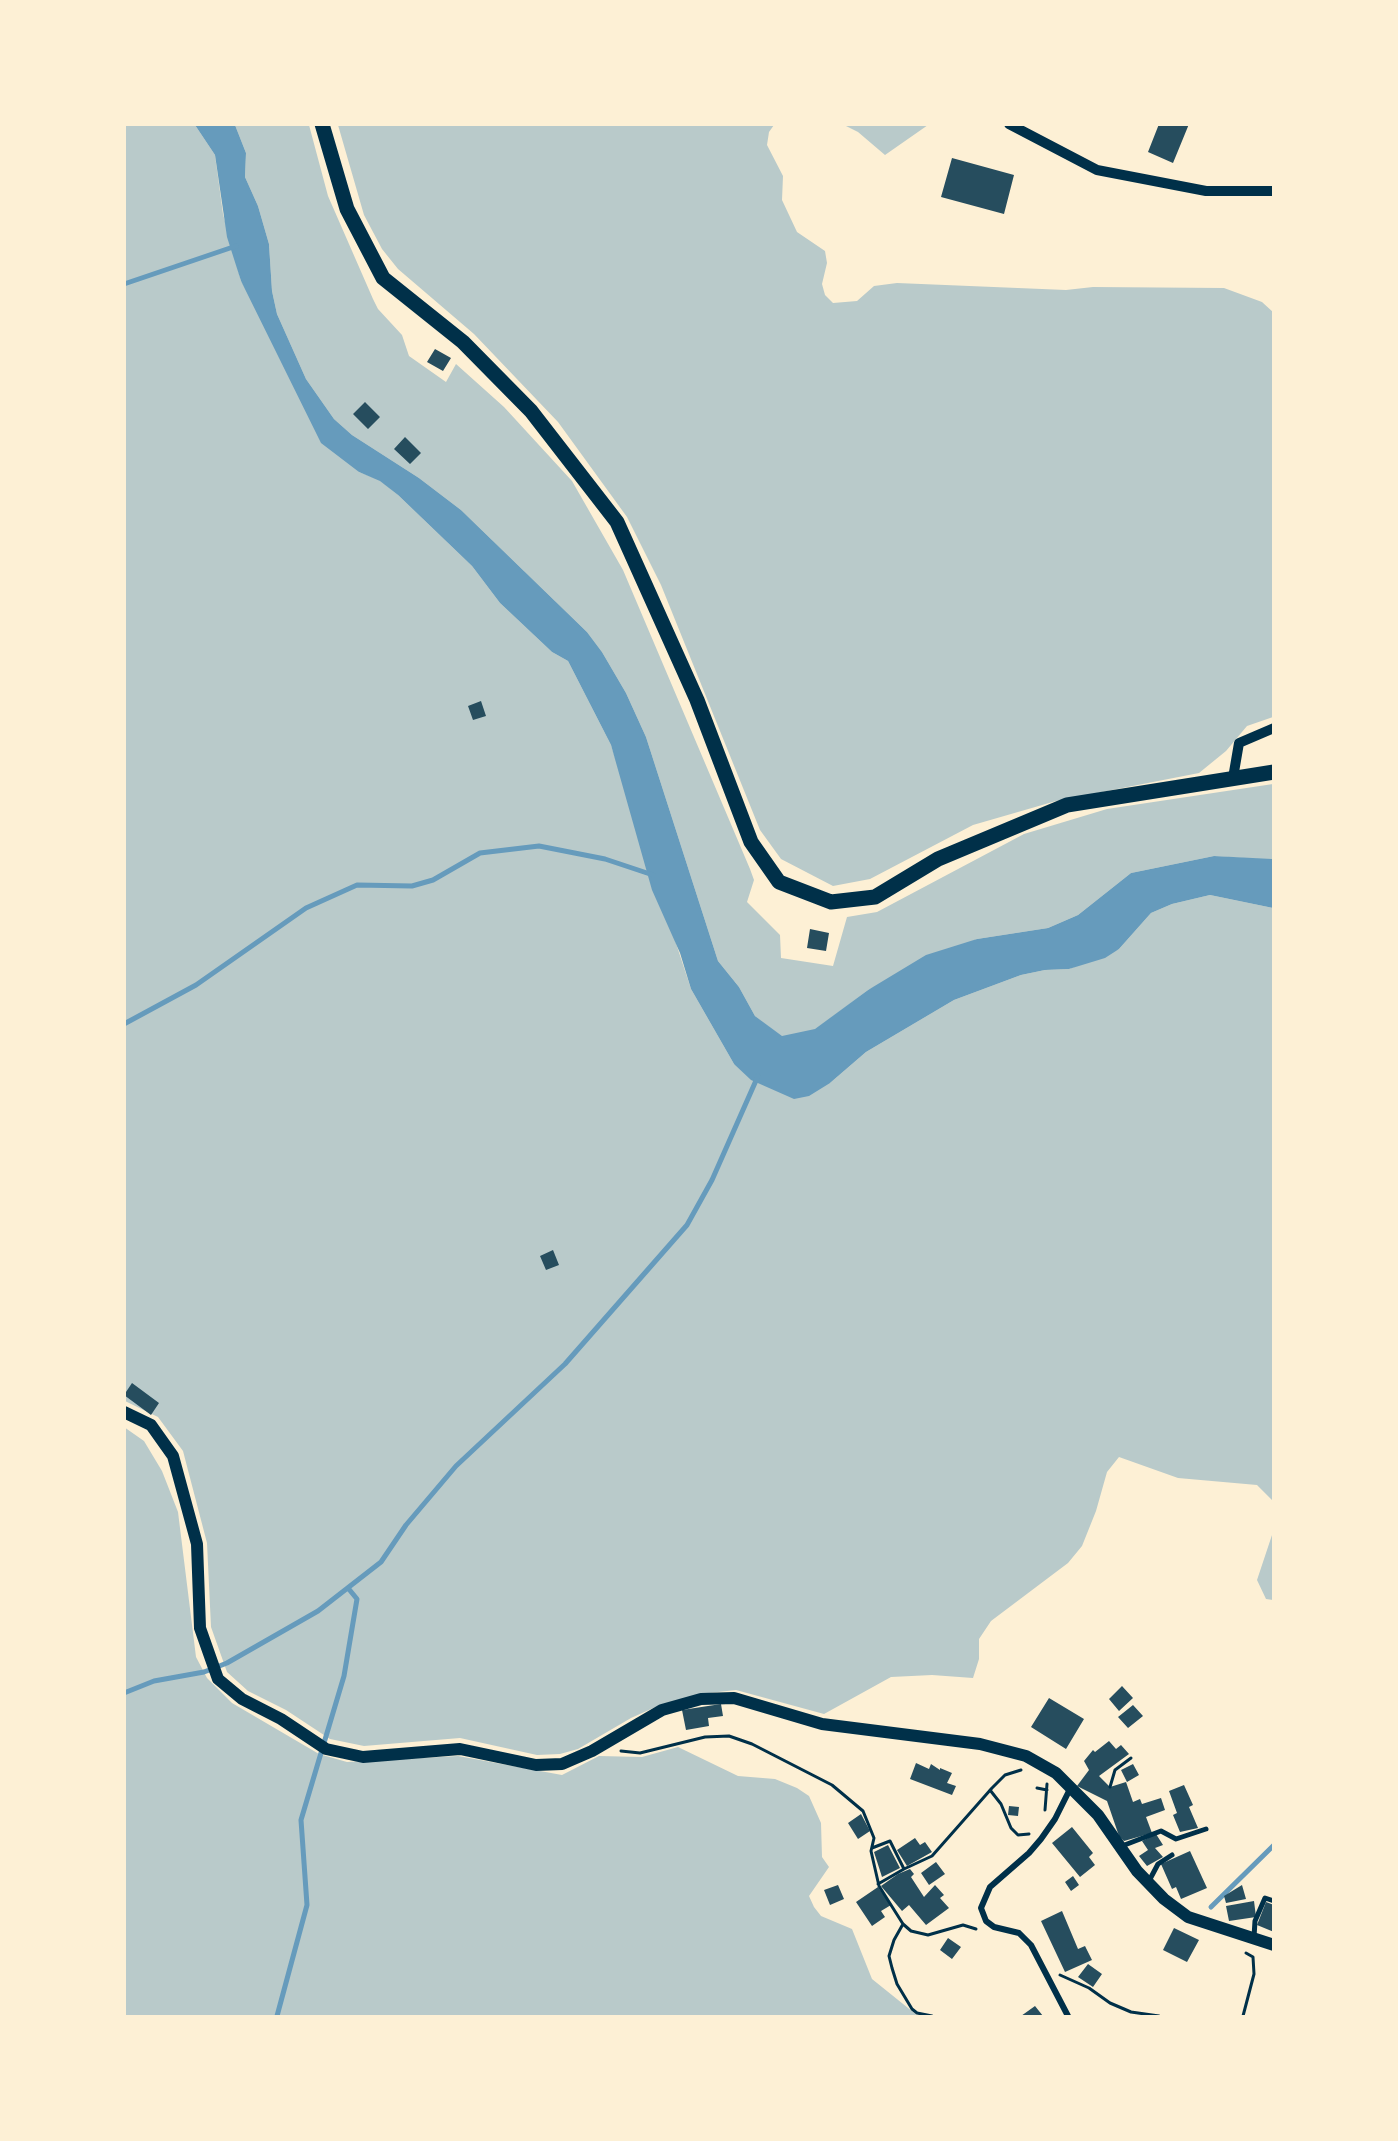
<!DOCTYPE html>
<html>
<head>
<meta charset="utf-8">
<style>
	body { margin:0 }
	#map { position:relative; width:1398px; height:2141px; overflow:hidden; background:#fdf0d5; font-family:Arial,sans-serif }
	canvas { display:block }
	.frame { position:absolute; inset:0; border:126px solid #fdf0d5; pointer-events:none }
</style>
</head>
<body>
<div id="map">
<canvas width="1398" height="2141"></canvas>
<div class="frame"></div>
</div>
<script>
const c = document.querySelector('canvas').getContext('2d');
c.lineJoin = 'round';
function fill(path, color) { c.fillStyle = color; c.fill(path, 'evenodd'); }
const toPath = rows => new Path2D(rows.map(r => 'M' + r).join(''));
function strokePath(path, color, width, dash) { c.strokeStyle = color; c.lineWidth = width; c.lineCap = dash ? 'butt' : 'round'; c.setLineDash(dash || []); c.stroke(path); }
fill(toPath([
	[124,125,195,125,215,155,223,214,241,281,359,472,380,480,398,495,472,566,500,603,552,652,568,661,611,745,691,989,734,1064,830,1083,866,1052,954,1000,1021,975,1045,970,1069,969,1119,949,1151,913,1172,904,1210,895,1273,908,1273,1510,1272,1500,1257,1485,1178,1478,1119,1457,1107,1472,1096,1511,1082,1546,1068,1563,991,1621,979,1639,979,1659,973,1678,932,1675,891,1677,824,1714,736,1690,700,1694,660,1705,631,1718,578,1749,560,1754,537,1755,460,1738,364,1746,330,1739,286,1710,248,1691,227,1672,211,1627,207,1543,183,1451,158,1417,125,1401],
	[235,125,309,125,328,196,373,299,378,309,402,335,409,356,446,382,456,364,504,407,572,481,623,570,750,869,754,880,747,902,780,935,781,958,833,966,847,917,877,912,1024,834,1107,809,1273,784,1273,860,1214,856,1131,873,1078,915,1048,928,977,939,868,990,815,1030,782,1037,755,1016,739,987,718,961,646,737,626,693,602,652,587,632,461,510,419,478,352,435,334,419,306,379,277,314,272,291,269,244,258,206,245,177,246,153],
	[338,125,774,125,769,132,767,145,783,176,782,200,797,232,825,251,827,263,822,284,825,295,833,303,857,301,874,286,897,283,1066,290,1093,287,1224,288,1262,302,1274,313,1273,717,1247,726,1226,751,1199,773,1056,801,973,825,870,879,833,886,781,859,760,830,661,585,627,517,558,422,474,334,398,269,382,249,364,215],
	[844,125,928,125,885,155,858,132],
	[124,1427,144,1441,162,1471,178,1512,196,1657,207,1678,232,1703,319,1754,347,1762,458,1756,562,1775,599,1756,642,1757,678,1747,738,1776,775,1779,797,1788,809,1796,821,1823,822,1857,829,1867,809,1896,814,1907,821,1916,852,1929,872,1979,918,2016,125,2016],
	[1273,1532,1274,1600,1273,1600,1266,1599,1257,1580]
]), '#b9caca');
fill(toPath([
	[195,125,235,125,246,153,245,177,258,206,269,244,272,291,277,314,306,379,334,419,352,435,419,478,461,510,587,632,602,652,626,693,646,737,718,961,739,987,755,1016,782,1036,815,1029,868,990,926,955,977,939,1048,928,1078,915,1131,873,1214,856,1272,859,1273,908,1210,895,1172,904,1151,913,1119,949,1105,958,1069,969,1045,970,1021,975,954,1000,866,1052,830,1083,809,1096,794,1099,751,1080,734,1064,691,989,680,953,652,890,611,745,568,661,552,652,500,603,472,566,398,495,380,481,359,472,321,443,241,281,227,237,215,155]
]), '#669bbc');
strokePath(toPath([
	[124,284,236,246],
	[124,1024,196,985,306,908,357,885,412,886,433,880,480,853,539,846,605,859,653,875],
	[124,1693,154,1681,204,1672,227,1663,318,1611,381,1562,406,1525,456,1466,565,1364,687,1225,712,1180,758,1076],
	[1211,1907,1274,1845],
	[277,2016,307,1905,301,1820,344,1676,357,1599,348,1588]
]), '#669bbc', 5);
fill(toPath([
	[1159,124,1189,124,1173,163,1148,152],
	[952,158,1014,175,1004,214,941,197],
	[435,349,451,358,443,371,427,362],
	[365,402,380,417,368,429,353,414],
	[405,437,421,453,410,464,394,449],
	[481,701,486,716,473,720,468,706],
	[810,929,829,933,826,951,807,948],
	[553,1250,559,1265,546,1270,540,1256],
	[132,1383,159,1403,151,1415,124,1395],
	[1122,1686,1133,1698,1119,1711,1109,1699],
	[1049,1698,1084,1719,1066,1749,1031,1727],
	[721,1704,723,1716,708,1718,709,1726,686,1730,682,1710],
	[1133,1705,1143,1716,1128,1728,1118,1717],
	[1109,1741,1116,1749,1121,1745,1129,1754,1099,1776,1110,1787,1126,1782,1133,1802,1140,1799,1142,1804,1161,1798,1165,1810,1146,1817,1152,1833,1124,1841,1119,1836,1107,1801,1077,1786,1089,1770,1084,1761,1093,1750,1095,1752],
	[916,1763,929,1769,931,1764,940,1770,940,1768,952,1773,947,1783,956,1786,952,1795,910,1779],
	[1133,1764,1139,1775,1127,1782,1121,1770],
	[1184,1785,1193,1805,1189,1807,1198,1828,1180,1832,1173,1815,1177,1813,1169,1791],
	[1009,1806,1019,1807,1018,1816,1008,1815],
	[861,1814,870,1831,858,1839,848,1823],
	[1072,1827,1093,1853,1089,1857,1095,1865,1080,1877,1052,1843],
	[1156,1834,1163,1845,1155,1848,1163,1857,1147,1866,1139,1856,1148,1850,1142,1841],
	[915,1838,920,1845,925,1842,932,1852,907,1866,897,1850],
	[888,1845,900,1868,882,1877,874,1852],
	[1190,1851,1207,1888,1181,1899,1176,1887,1172,1889,1161,1864],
	[936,1862,945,1874,929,1885,921,1873],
	[910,1869,914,1874,911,1877,924,1897,935,1885,944,1895,940,1898,949,1908,926,1925,909,1905,902,1911,881,1886,898,1874],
	[1073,1876,1079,1885,1071,1891,1065,1882],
	[838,1885,844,1899,830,1905,824,1890],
	[1242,1885,1246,1899,1226,1903,1224,1896],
	[878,1887,891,1905,881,1911,885,1917,872,1926,856,1902],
	[1254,1901,1256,1917,1229,1921,1226,1906],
	[1266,1902,1274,1905,1274,1932,1257,1925],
	[1062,1911,1078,1949,1085,1946,1092,1960,1065,1972,1041,1921],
	[1174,1928,1199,1940,1187,1962,1163,1950],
	[948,1938,961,1947,952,1959,940,1950],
	[1088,1964,1102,1974,1093,1987,1078,1977],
	[1035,2006,1043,2016,1021,2016]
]), '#264d5e');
strokePath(toPath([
	[621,1751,640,1753,705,1737,729,1736,752,1744,832,1785,863,1811,874,1838,871,1851,879,1886,903,1924,911,1931,928,1935,963,1925,976,1929],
	[1110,1787,1115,1770,1131,1758],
	[1037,1788,1047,1790],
	[990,1790,1001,1804,1011,1828,1018,1835,1029,1834],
	[1045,1810,1047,1784],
	[872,1848,890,1841,904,1869,878,1884],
	[904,1869,932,1856,992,1788,1005,1775,1021,1770],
	[903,1924,894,1940,889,1956,892,1968,897,1984,912,2009,917,2013,932,2016],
	[1060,1975,1089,1988,1110,2003,1131,2012,1159,2016],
	[1243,2016,1254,1974,1253,1957,1246,1953]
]), '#003049', 3);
strokePath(toPath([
	[1122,1846,1161,1831,1176,1839,1206,1829],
	[1149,1881,1158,1864,1172,1855],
	[1254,1937,1255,1921,1265,1898,1274,1901]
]), '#003049', 5);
strokePath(toPath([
	[1068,2016,1031,1945,1019,1933,994,1927,986,1921,981,1908,990,1887,1029,1853,1041,1839,1055,1819,1071,1787]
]), '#003049', 6);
strokePath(toPath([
	[1009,124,1097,170,1206,191,1274,191],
	[1233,778,1239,743,1274,728]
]), '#003049', 10);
strokePath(toPath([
	[124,1412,151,1425,173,1456,197,1544,200,1628,218,1679,242,1699,281,1719,326,1749,363,1757,460,1749,536,1765,562,1764,592,1751,662,1710,701,1699,734,1698,822,1724,980,1744,1026,1756,1056,1773,1098,1815,1137,1871,1164,1899,1188,1917,1274,1945]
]), '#003049', 12);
strokePath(toPath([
	[322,124,347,209,383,278,463,342,531,411,617,522,697,700,751,842,779,882,831,902,875,897,938,859,1067,805,1274,772]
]), '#003049', 15);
</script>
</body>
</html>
